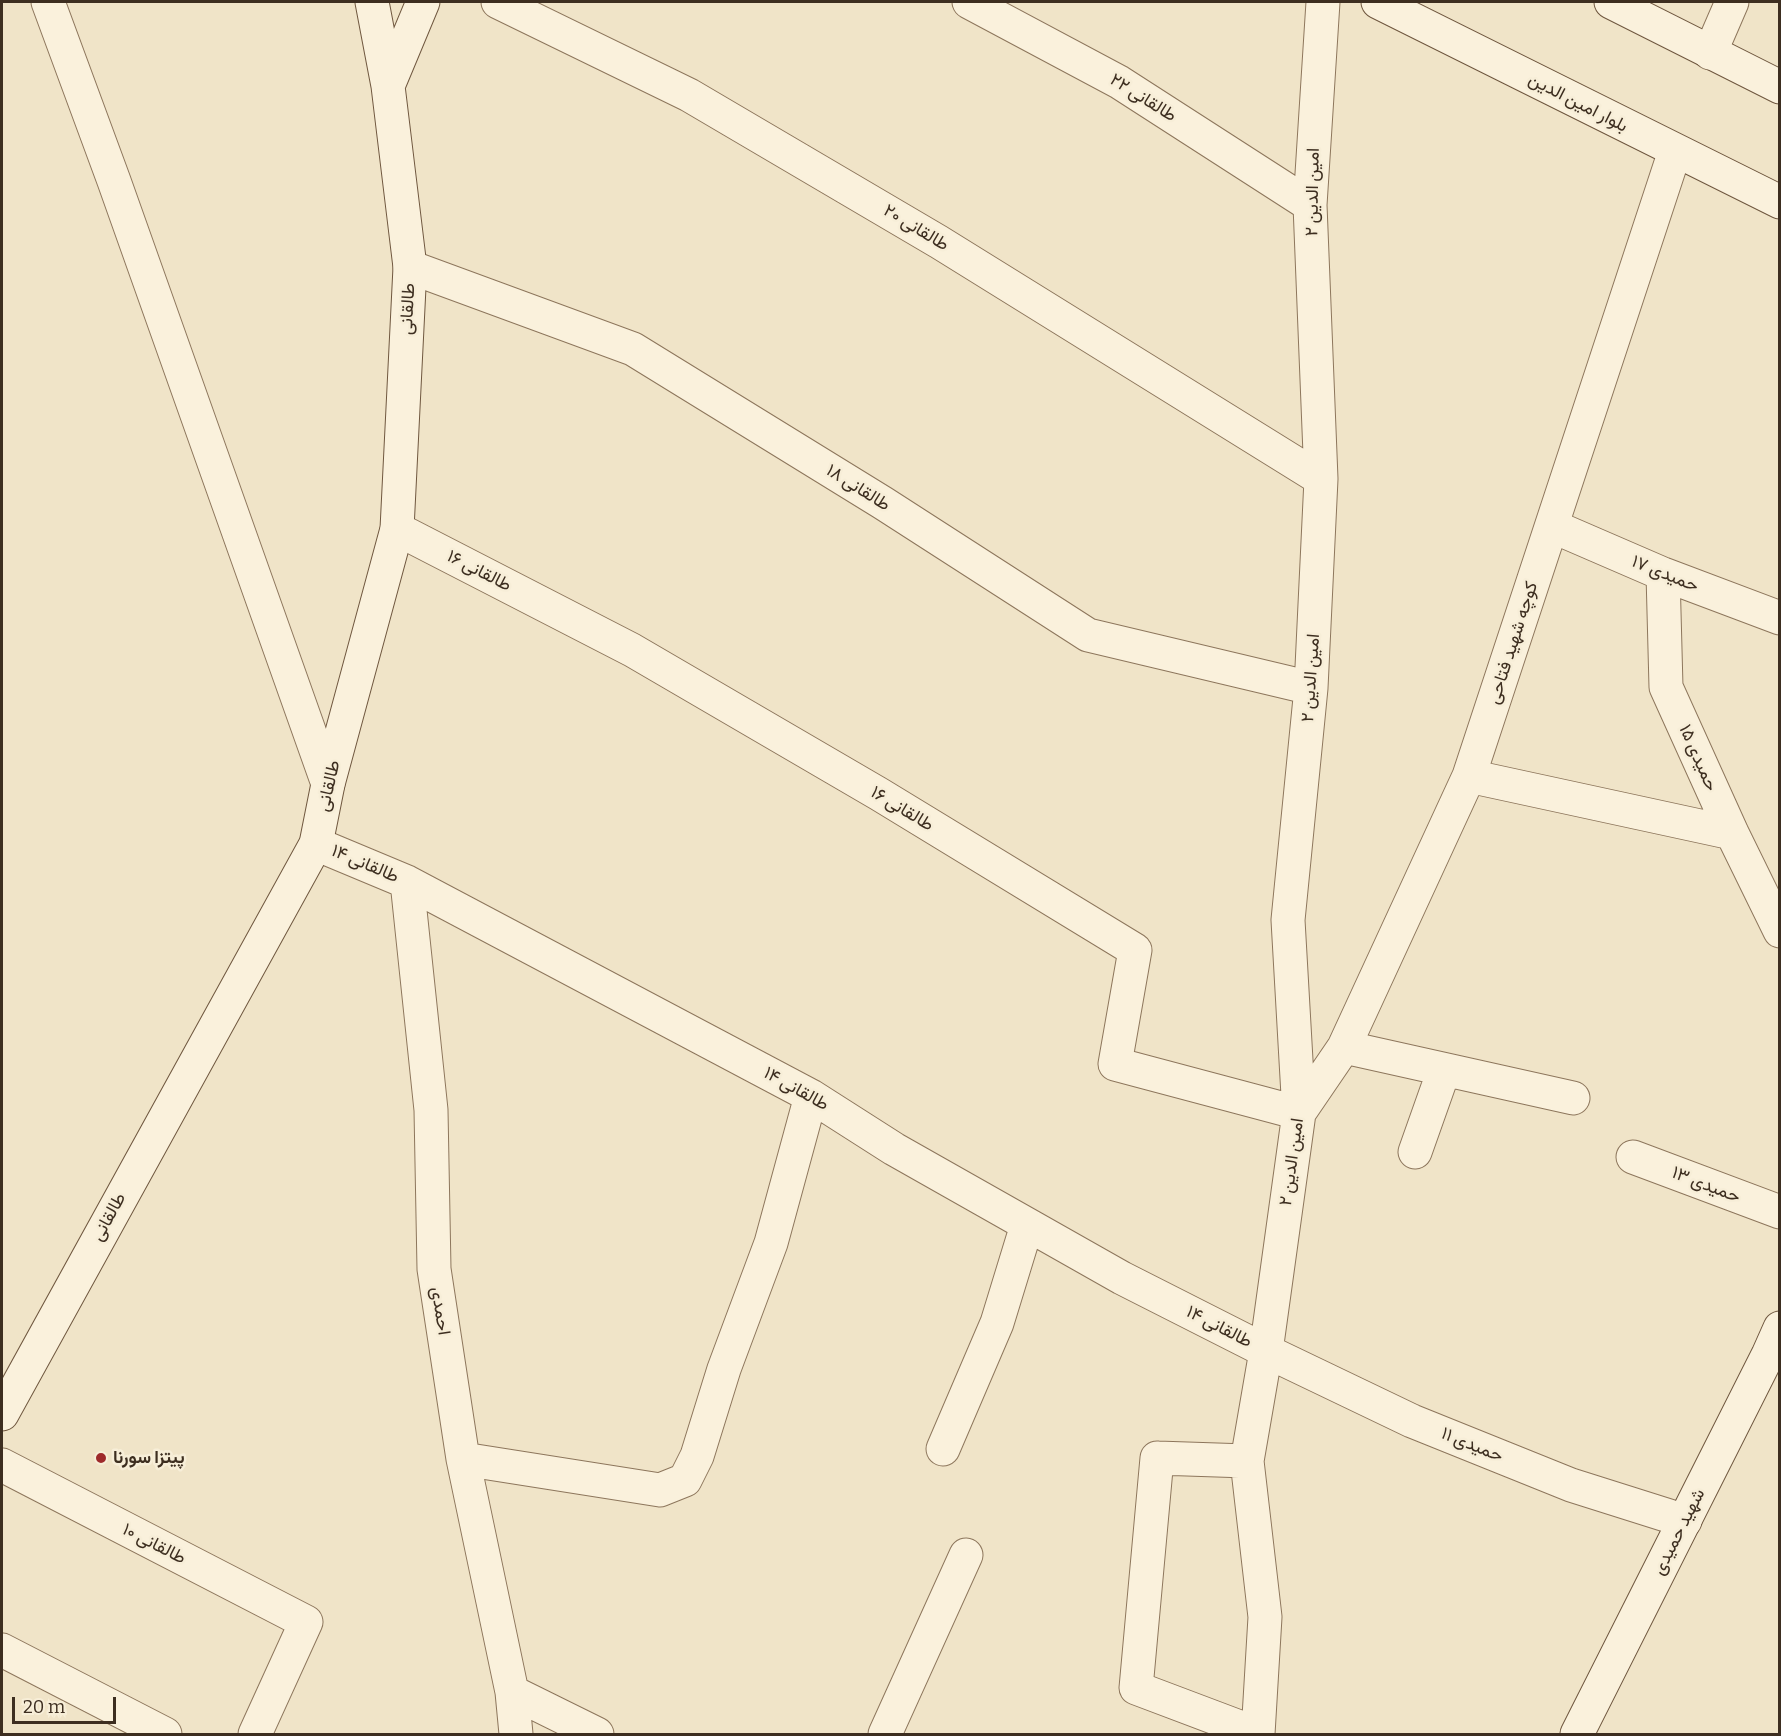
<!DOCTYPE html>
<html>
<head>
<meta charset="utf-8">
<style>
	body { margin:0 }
	#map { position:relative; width:1781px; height:1736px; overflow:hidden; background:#f0e4c8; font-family:Bitter,serif }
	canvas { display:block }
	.frame { position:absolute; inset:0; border:3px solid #3d2e20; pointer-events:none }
	.scale { position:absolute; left:12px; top:1697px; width:104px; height:27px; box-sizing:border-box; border:3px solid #3d2e20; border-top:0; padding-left:8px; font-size:18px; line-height:21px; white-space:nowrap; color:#3d2e20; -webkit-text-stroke:4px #f7eed8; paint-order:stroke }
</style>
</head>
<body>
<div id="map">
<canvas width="1781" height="1736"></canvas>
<div class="frame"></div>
<div class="scale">20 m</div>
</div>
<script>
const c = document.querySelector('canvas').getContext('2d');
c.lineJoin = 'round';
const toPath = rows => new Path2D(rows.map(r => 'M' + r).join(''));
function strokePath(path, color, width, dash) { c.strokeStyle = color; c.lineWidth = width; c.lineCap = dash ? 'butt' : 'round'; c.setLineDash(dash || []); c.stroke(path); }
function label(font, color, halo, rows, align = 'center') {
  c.font = font + ' Bitter,Vazirmatn,serif'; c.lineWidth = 5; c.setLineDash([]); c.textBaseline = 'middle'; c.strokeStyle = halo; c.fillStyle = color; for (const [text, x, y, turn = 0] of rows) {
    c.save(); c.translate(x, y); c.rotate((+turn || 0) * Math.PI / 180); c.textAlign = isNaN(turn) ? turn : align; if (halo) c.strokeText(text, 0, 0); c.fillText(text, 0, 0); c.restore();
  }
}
const street = toPath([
	[48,2,114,181,328,784],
	[498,2,689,95,939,242,1321,479],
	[969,2,1119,82,1310,205],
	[1710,53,1732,2],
	[410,267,633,349,883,503,1088,635,1311,688],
	[1552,526,1663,574,1780,618],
	[397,529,632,650,879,794,1135,950,1115,1064,1299,1113,1344,1047,1469,776,1675,151],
	[1663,574,1666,687,1732,833,1780,931],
	[1469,776,1732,833],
	[316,844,407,882,811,1096,894,1149,1122,1278,1266,1351,1412,1421,1571,1485,1685,1521],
	[407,882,431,1110,434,1269,463,1459,512,1692,516,1734],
	[1344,1047,1573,1098],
	[1415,1152,1444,1070],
	[1633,1157,1780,1212],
	[943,1449,997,1323,1027,1225],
	[1157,1458,1247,1461,1265,1617,1258,1734,1136,1688,1157,1458],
	[463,1459,660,1490,685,1480,697,1456,724,1369,771,1243,811,1096],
	[1247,1461,1266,1351,1299,1113,1288,920,1311,688,1321,479,1310,205,1323,2],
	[2,1465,306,1622,255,1734],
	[2,1650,165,1734],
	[512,1692,597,1734],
	[885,1734,966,1555]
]);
const secondary = toPath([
	[1378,2,1780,202],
	[1611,2,1780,87],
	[388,86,423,2],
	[2,1414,316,844,328,784,397,529,410,267,388,86,372,2],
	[1577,1734,1768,1355,1780,1328]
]);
strokePath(street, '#8d765c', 35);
strokePath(secondary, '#6f573f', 35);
strokePath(street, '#faf1dc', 33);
strokePath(secondary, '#faf1dc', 33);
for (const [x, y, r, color] of [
	[101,1458,6,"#9e2a2b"]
]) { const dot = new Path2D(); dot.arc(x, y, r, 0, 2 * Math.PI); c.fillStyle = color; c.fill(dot); strokePath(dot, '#f7eed8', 2); }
label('18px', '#3d2e20', '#f7eed8', [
	["طالقانی ۲۲",1143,98,32],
	["بلوار امین الدین",1578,103,27],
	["امین الدین ۲",1313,192,-89],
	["طالقانی ۲۰",916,228,31],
	["طالقانی",408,309,-87],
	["طالقانی ۱۸",858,488,32],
	["طالقانی ۱۶",479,571,27],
	["حمیدی ۱۷",1665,574,22],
	["کوچه شهید فتاحی",1513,643,-72],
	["امین الدین ۲",1311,678,-86],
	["حمیدی ۱۵",1698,758,66],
	["طالقانی",329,786,-77],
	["طالقانی ۱۶",902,809,31],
	["طالقانی ۱۴",365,864,23],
	["طالقانی ۱۴",796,1089,29],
	["امین الدین ۲",1292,1162,-82],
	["حمیدی ۱۳",1706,1185,21],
	["طالقانی",109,1217,-61],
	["احمدی",440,1311,81],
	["طالقانی ۱۴",1219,1327,27],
	["حمیدی ۱۱",1472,1445,22],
	["شهید حمیدی",1679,1532,-63],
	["طالقانی ۱۰",154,1544,27]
]);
label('bold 18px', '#3d2e20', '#f7eed8', [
	["پیتزا سورنا",113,1458]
], 'left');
</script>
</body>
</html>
